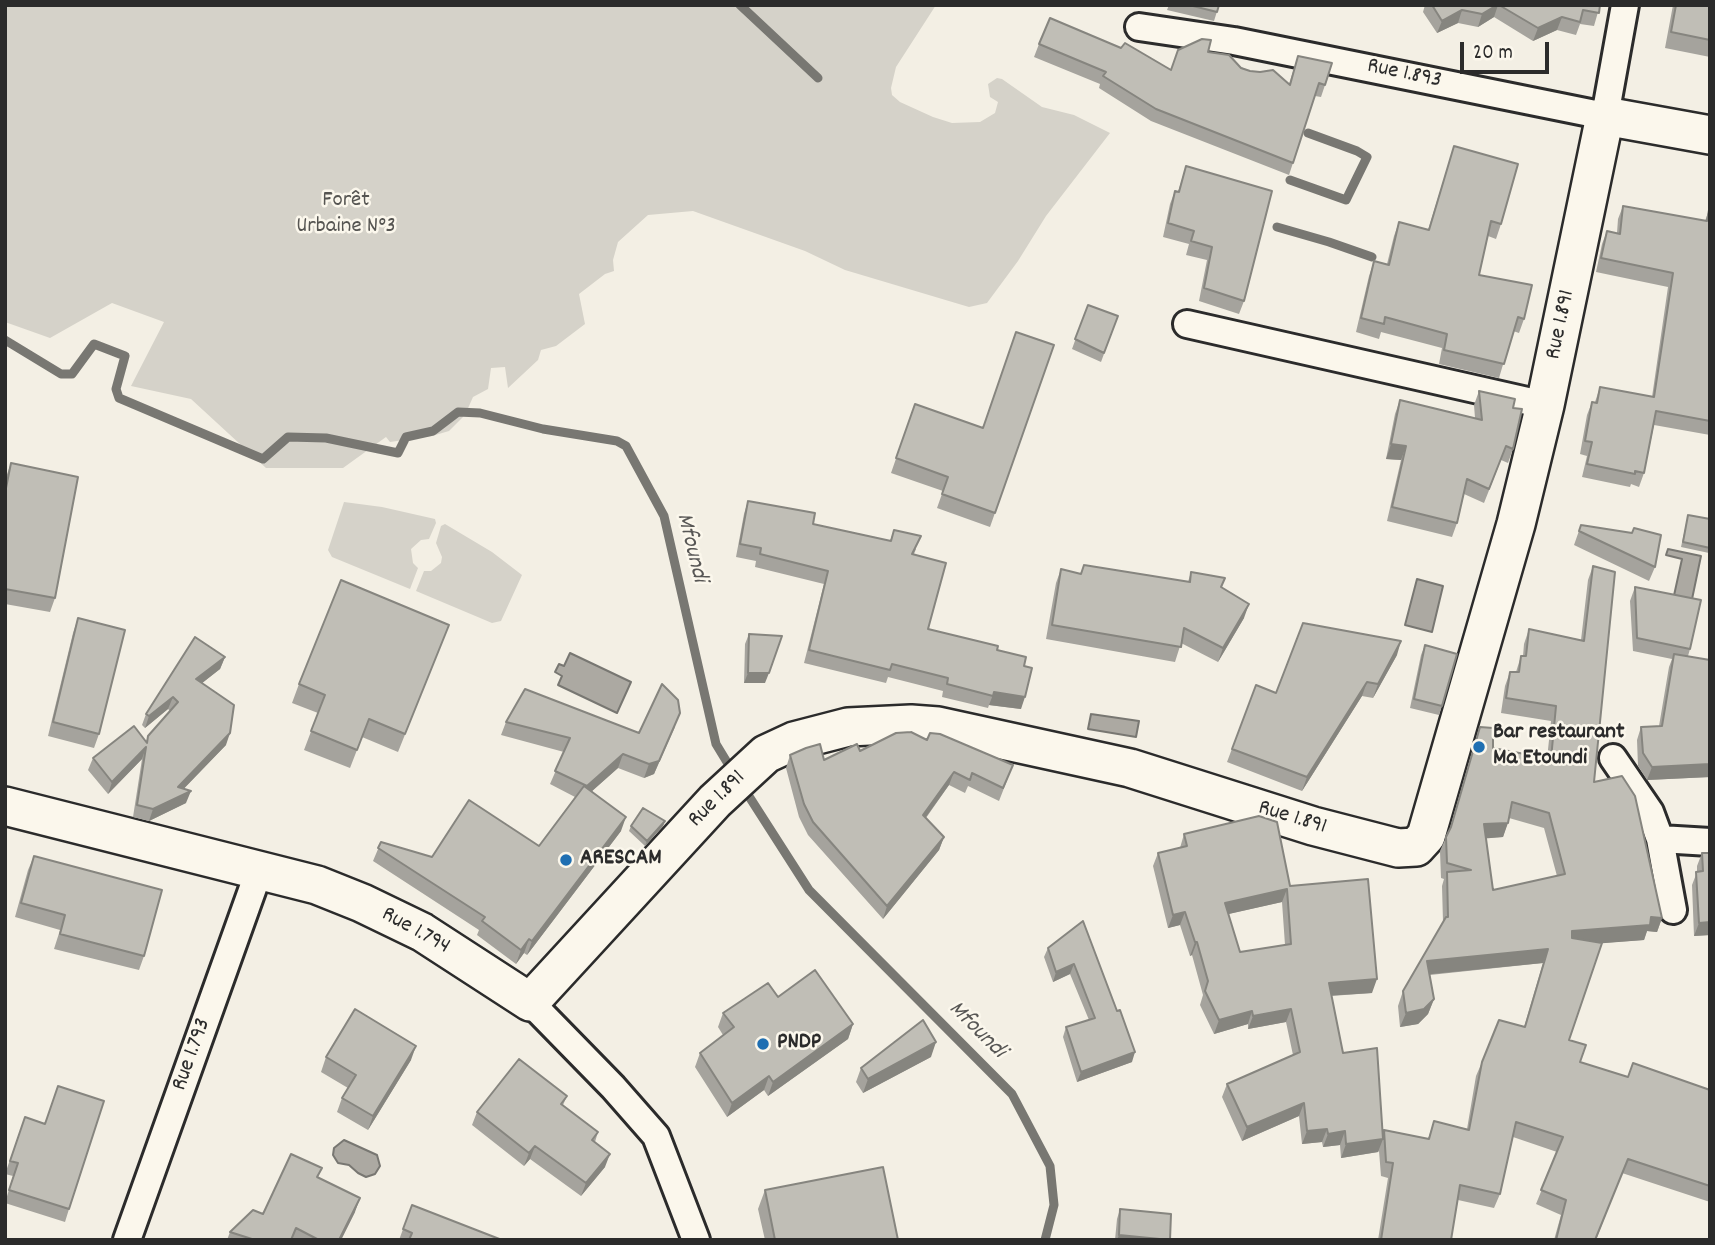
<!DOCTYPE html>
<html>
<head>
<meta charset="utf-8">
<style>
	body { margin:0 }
	#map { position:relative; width:1715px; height:1245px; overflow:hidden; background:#f3efe4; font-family:Dekko,sans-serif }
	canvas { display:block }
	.frame { position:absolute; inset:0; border:7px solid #2b2b2b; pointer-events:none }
	.scale { position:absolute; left:1460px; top:42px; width:89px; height:32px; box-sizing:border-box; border:4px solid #2b2b2b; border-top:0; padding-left:9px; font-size:21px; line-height:24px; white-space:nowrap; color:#2b2b2b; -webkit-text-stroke:5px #fbf7ec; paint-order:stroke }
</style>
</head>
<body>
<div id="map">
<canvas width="1715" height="1245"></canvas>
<div class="frame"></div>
<div class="scale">20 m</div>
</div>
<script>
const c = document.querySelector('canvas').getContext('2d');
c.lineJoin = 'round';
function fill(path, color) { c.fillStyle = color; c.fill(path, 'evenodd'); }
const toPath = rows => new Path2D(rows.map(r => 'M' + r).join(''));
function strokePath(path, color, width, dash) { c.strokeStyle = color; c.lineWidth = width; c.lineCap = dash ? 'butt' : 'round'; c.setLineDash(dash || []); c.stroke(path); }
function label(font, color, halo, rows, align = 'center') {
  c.font = font + ' Dekko,sans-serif'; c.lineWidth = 5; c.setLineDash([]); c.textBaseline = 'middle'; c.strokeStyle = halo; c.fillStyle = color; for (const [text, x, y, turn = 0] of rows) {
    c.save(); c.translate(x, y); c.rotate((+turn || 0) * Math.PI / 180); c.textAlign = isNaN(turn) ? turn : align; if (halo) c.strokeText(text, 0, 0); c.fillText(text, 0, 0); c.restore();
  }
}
fill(toPath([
	[5,5,936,5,896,67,891,88,892,95,900,102,933,117,952,123,980,122,995,113,998,102,990,97,988,84,997,78,1002,79,1042,107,1074,115,1110,133,1046,216,1018,261,987,303,969,307,845,270,805,251,693,211,648,215,618,242,613,260,614,271,605,274,579,294,585,324,556,346,541,350,538,360,508,388,505,367,491,368,488,389,473,397,465,415,449,431,432,436,390,442,386,437,343,468,266,468,191,399,131,386,164,322,112,303,50,338,5,322],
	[344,502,382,507,435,519,436,523,429,539,421,540,411,549,413,563,418,568,410,589,332,557,328,550],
	[445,524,492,552,522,575,501,621,492,623,416,591,424,571,431,571,441,563,442,557,436,543,441,526]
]), '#d5d2c9');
const water = toPath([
	[1668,549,1701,556,1691,604,1673,600,1682,559,1666,555,1668,549],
	[1417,579,1443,586,1432,632,1405,625,1417,579],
	[570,653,631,682,617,713,558,685,562,676,555,672,559,664,564,666,570,653],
	[1091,714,1139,721,1136,737,1088,729,1091,714],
	[344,1140,377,1155,380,1166,375,1174,366,1177,358,1173,349,1165,338,1163,333,1155,334,1148,344,1140]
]);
fill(water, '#aca9a2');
strokePath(water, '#787772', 2);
strokePath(toPath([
	[740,5,818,78],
	[1290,180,1346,200,1367,157,1357,151,1308,133],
	[1277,227,1329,242,1372,257],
	[5,340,61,374,72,374,94,344,125,356,116,389,119,398,263,459,288,437,326,438,398,453,406,437,433,431,458,412,480,413,543,429,617,441,626,446,664,516,716,744,733,772],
	[743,787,809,890,1012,1094,1050,1166,1054,1205,1045,1240]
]), '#787772', 9);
const street = toPath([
	[1139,27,1234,41,1605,116,1625,5],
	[1187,324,1545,405],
	[1613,758,1650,812,1660,839,1673,910],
	[1660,839,1710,842],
	[530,1002,613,1087,656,1136,696,1240],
	[127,1240,259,871]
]);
const secondary = toPath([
	[5,806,317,885,362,903,422,932,530,1002,715,801,766,754,794,741,848,727,911,724,938,726,1130,768,1313,826,1398,848,1416,847,1426,836,1516,524,1545,405,1605,116,1710,135]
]);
strokePath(street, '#2b2b2b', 32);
strokePath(secondary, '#2b2b2b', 42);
strokePath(street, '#fbf7ec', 26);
strokePath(secondary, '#fbf7ec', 37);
fill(toPath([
	[1169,5,1219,5,1214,21,1167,10],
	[1425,5,1600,5,1594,26,1580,24,1576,35,1557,30,1533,41,1494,17,1478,27,1458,23,1437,33,1423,12],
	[1673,5,1710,5,1710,57,1665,48],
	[1039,44,1170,70,1208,52,1250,71,1289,84,1298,56,1325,85,1321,97,1315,96,1289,175,1151,121,1099,88,1100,84,1034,57],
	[1454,146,1501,224,1496,239,1488,236,1479,275,1524,319,1519,333,1513,331,1499,378,1439,364,1442,348,1381,332,1379,339,1356,332,1369,276,1374,261,1387,264,1394,236,1399,222,1428,230],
	[1186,166,1244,301,1239,314,1199,301,1207,260,1186,255,1189,244,1163,237,1170,204,1175,191,1178,192],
	[1623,206,1705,221,1709,210,1710,210,1710,435,1654,425,1644,473,1639,487,1631,484,1630,487,1582,477,1587,456,1580,454,1587,415,1592,402,1595,402,1600,387,1652,397,1668,287,1596,272,1602,244,1607,231,1617,233,1618,219],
	[1088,305,1118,316,1101,362,1072,349],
	[1054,345,990,527,937,508,943,491,891,473,915,404,983,428],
	[1479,391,1513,408,1513,449,1508,463,1501,460,1484,503,1464,494,1457,523,1452,537,1387,521,1401,460,1386,459,1395,414,1400,400,1475,418,1474,405],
	[11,463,55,598,50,612,5,604,5,480],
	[748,501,813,524,890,541,894,530,916,549,914,554,928,629,997,650,1024,666,1021,709,989,705,988,708,942,697,943,691,888,677,886,683,804,663,824,584,755,567,756,561,736,557,744,514],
	[1688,515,1710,519,1710,549,1709,553,1681,547],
	[1581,525,1632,533,1655,567,1649,581,1574,545],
	[1084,565,1188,582,1191,572,1225,578,1221,588,1244,618,1218,662,1181,643,1175,662,1046,639,1056,583,1061,569,1081,574],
	[1593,566,1594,782,1662,918,1657,932,1647,931,1644,940,1602,943,1569,1040,1580,1062,1628,1077,1710,1090,1710,1202,1622,1173,1596,1240,1554,1240,1561,1215,1536,1204,1557,1152,1513,1137,1500,1194,1494,1208,1458,1200,1451,1240,1378,1240,1388,1178,1381,1176,1379,1151,1378,1152,1341,1158,1340,1145,1323,1147,1322,1142,1302,1144,1299,1116,1242,1141,1222,1097,1227,1084,1293,1055,1286,1022,1248,1029,1248,1024,1214,1034,1200,1005,1203,995,1192,955,1190,956,1180,925,1168,928,1153,866,1158,853,1180,848,1184,834,1290,886,1372,993,1331,996,1343,1053,1383,1133,1384,1130,1428,1139,1434,1121,1467,1129,1476,1076,1482,1062,1524,1027,1543,963,1430,975,1434,999,1428,1014,1418,1024,1400,1027,1398,1006,1403,991,1443,922,1442,886,1444,879,1441,878,1440,851,1446,837,1449,831,1475,742,1480,727,1493,748,1547,759,1551,721,1501,713,1505,686,1510,672,1516,672,1521,656,1523,656,1524,644,1529,629,1581,640,1588,580],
	[1509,818,1544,828,1557,876,1493,890,1486,838,1503,837],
	[1282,902,1285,945,1240,952,1228,914],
	[1635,587,1690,649,1688,656,1710,660,1710,777,1647,780,1638,766,1637,740,1641,727,1659,726,1669,667,1672,659,1633,651,1630,601],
	[78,618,99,734,94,748,48,736,73,633],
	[449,625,398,752,362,737,350,768,304,750,318,713,292,703,299,684],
	[749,634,765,683,744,683,745,644],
	[1425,645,1442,706,1439,715,1410,708,1421,655],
	[1397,655,1373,698,1362,696,1302,791,1227,762,1256,685,1276,693],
	[225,657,220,669,202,683,226,745,183,789,186,803,149,821,133,817,142,759,108,794,88,770,93,758,146,742,148,736,170,711,168,709,145,728,142,725,146,714],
	[506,722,639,733,675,727,654,774,644,778,618,768,592,791,621,831,527,955,524,953,516,964,477,935,479,930,373,861,381,842,432,857,539,846,575,797,550,784,564,752,501,735],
	[860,751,1008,778,999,801,968,786,965,793,949,785,926,818,944,837,939,850,883,919,808,835,799,817,786,768,790,755,824,760],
	[665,821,663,826,645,846,629,831,631,826],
	[1702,853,1710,853,1710,935,1694,936,1692,885,1697,872,1697,866],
	[34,856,144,956,139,970,54,949,60,930,15,917,28,870],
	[1083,921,1132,1062,1077,1082,1063,1037,1066,1027,1089,1020,1070,974,1053,982,1044,957,1048,948],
	[778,997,853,1024,848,1039,768,1096,764,1090,727,1117,695,1067,700,1053,723,1035,718,1027,723,1013],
	[326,1057,411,1060,368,1130,337,1112,342,1098,348,1088,321,1072],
	[931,1057,863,1093,856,1082,861,1068],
	[567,1096,563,1105,598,1132,595,1142,605,1167,581,1196,530,1159,524,1166,472,1125,477,1112],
	[25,1117,69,1209,65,1222,5,1203,13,1176,5,1174],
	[319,1178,355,1212,341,1240,227,1240,230,1232,263,1214],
	[765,1190,898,1240,765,1240,758,1209],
	[412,1205,502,1240,399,1240],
	[1120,1209,1170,1240,1115,1240,1117,1219]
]), '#a5a39d');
fill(toPath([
	[1498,5,1494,17,1478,27,1482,14],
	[1462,10,1458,23,1437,33,1442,21],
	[1562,17,1557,30,1533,41,1538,28],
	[1391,444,1406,446,1401,460,1386,459],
	[1249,604,1244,618,1218,662,1223,648],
	[1401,641,1397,655,1373,698,1378,684],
	[225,657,220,669,192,691,196,679],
	[748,673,769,673,765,683,744,683],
	[1367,682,1362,696,1302,791,1307,777],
	[994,692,1025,697,1021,709,989,705],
	[173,697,168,709,145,728,149,716],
	[680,713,654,774,644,778,649,764],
	[230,733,226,745,174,799,178,787],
	[146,747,142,759,108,794,112,782],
	[623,754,618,768,582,800,587,786],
	[1710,764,1710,777,1647,780,1652,767],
	[954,772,949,785,918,828,923,815],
	[191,791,186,803,149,821,153,809],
	[626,817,621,831,527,955,532,941],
	[665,821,663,826,645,846,647,841],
	[1508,823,1503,837,1479,839,1484,824],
	[944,837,939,850,883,919,887,906],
	[1287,889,1282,902,1220,916,1225,903],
	[1185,912,1180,925,1168,928,1173,915],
	[1651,917,1662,918,1657,932,1647,931,1644,940,1567,946,1572,931],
	[1710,922,1710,935,1694,936,1699,923],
	[529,939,524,953,516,964,521,950],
	[1195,942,1197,942,1192,955,1190,956],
	[1548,949,1543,963,1422,975,1427,961],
	[1074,964,1070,974,1053,982,1056,972],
	[1377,979,1372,993,1324,996,1329,983],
	[1434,999,1428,1014,1418,1024,1400,1027,1406,1013],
	[1291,1009,1286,1022,1248,1029,1253,1016],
	[1252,1011,1248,1024,1214,1034,1219,1020],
	[853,1024,848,1039,768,1096,773,1082],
	[936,1042,931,1057,863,1093,868,1079],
	[416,1046,411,1060,368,1130,373,1116],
	[1135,1052,1132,1062,1077,1082,1081,1072],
	[769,1076,764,1090,727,1117,732,1103],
	[1304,1103,1299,1116,1242,1141,1247,1127],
	[1327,1129,1322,1142,1302,1144,1307,1131],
	[1345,1131,1340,1145,1323,1147,1328,1134],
	[1383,1139,1378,1152,1341,1158,1346,1144],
	[535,1146,530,1159,524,1166,529,1153],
	[610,1154,605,1167,581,1196,586,1183],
	[360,1198,355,1212,341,1240,339,1240],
	[1119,1235,1165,1240,1117,1240]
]), '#86857f');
const building = toPath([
	[1189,5,1219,5,1217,12,1189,5],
	[1432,5,1497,5,1482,14,1462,10,1442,21,1432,5],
	[1499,5,1600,5,1599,13,1583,10,1580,22,1562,17,1538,28,1499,5],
	[1676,5,1710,5,1710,40,1671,32,1676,5],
	[1050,18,1121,48,1125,43,1171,70,1178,50,1202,39,1211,40,1208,52,1229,55,1241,68,1250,71,1260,72,1273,70,1290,85,1298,56,1332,63,1325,85,1319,83,1293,163,1156,109,1103,76,1106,72,1039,44,1050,18],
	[1454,146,1518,164,1501,224,1491,221,1479,275,1532,285,1524,319,1518,317,1504,364,1444,350,1447,334,1385,317,1384,324,1361,318,1374,261,1389,265,1399,222,1429,230,1454,146],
	[1186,166,1272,191,1244,301,1204,288,1212,247,1191,241,1194,231,1168,223,1175,191,1179,192,1186,166],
	[1623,206,1707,221,1709,210,1710,210,1710,421,1656,411,1644,473,1635,471,1635,474,1587,464,1592,442,1585,441,1592,402,1597,403,1600,387,1654,397,1673,273,1601,258,1607,231,1620,234,1623,206],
	[1088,305,1118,316,1104,353,1075,339,1088,305],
	[1016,332,1054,345,995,513,942,494,948,477,896,458,915,404,983,428,1016,332],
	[1479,391,1515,399,1513,408,1522,409,1513,449,1506,446,1489,489,1467,479,1457,523,1392,507,1406,446,1391,444,1400,400,1482,420,1479,391],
	[11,463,78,477,55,598,5,589,5,493,11,463],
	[748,501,815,513,813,524,891,541,894,530,921,536,912,554,946,563,928,629,998,646,997,650,1026,657,1024,666,1032,668,1025,697,994,692,993,696,947,684,948,678,892,664,890,670,809,650,828,571,760,554,761,548,740,544,748,501],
	[1688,515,1710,519,1710,548,1683,542,1688,515],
	[1581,525,1632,533,1634,528,1661,535,1655,567,1579,531,1581,525],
	[1084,565,1190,582,1191,572,1225,578,1221,587,1249,604,1223,648,1184,628,1181,647,1052,625,1061,569,1081,574,1084,565],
	[1593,566,1615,572,1594,782,1622,776,1635,796,1662,918,1651,917,1650,925,1572,931,1572,938,1602,943,1569,1040,1586,1045,1580,1062,1628,1077,1633,1063,1710,1090,1710,1186,1628,1159,1595,1240,1556,1240,1566,1200,1541,1190,1563,1137,1516,1122,1500,1194,1460,1185,1451,1240,1381,1240,1393,1163,1386,1162,1384,1130,1429,1139,1434,1121,1469,1130,1482,1062,1499,1020,1525,1027,1548,949,1427,961,1434,999,1424,1009,1406,1013,1403,991,1446,917,1448,917,1447,872,1471,870,1447,863,1446,837,1451,827,1480,727,1493,728,1493,748,1551,759,1556,706,1506,698,1510,672,1519,672,1521,656,1526,656,1529,629,1584,641,1593,566],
	[1512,802,1549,813,1565,874,1493,890,1484,824,1508,823,1512,802],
	[341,580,449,625,405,734,369,719,357,750,311,731,325,695,299,684,341,580],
	[1635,587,1701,600,1690,649,1637,638,1635,587],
	[78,618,125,630,99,734,53,722,78,618],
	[1303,623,1401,641,1378,684,1367,682,1307,777,1232,749,1256,685,1276,693,1303,623],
	[749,634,782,636,769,673,748,673,749,634],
	[195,637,225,657,196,679,234,705,230,733,178,787,191,791,153,809,137,805,146,747,112,782,93,758,134,726,147,743,148,736,178,702,173,697,149,716,146,714,195,637],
	[1425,645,1457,654,1442,706,1414,699,1425,645],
	[1674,654,1710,660,1710,764,1652,767,1643,753,1641,727,1662,726,1674,654],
	[662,684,678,700,680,713,659,761,649,764,623,754,587,786,555,771,570,738,506,722,525,689,639,733,662,684],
	[911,732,927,740,930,733,940,734,1013,765,1003,788,972,773,970,780,954,772,923,815,944,837,887,906,813,822,804,804,790,755,806,748,820,744,824,760,857,744,860,751,896,733,911,732],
	[584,786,626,817,532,941,529,939,521,950,482,921,485,917,378,848,381,842,432,857,469,800,539,846,584,786],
	[643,808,665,821,647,841,631,826,643,808],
	[1259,816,1277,822,1290,886,1368,879,1377,979,1329,983,1343,1053,1377,1048,1383,1139,1346,1144,1345,1131,1328,1134,1327,1129,1307,1131,1304,1103,1247,1127,1227,1084,1300,1052,1291,1009,1253,1016,1252,1011,1219,1020,1205,991,1208,981,1197,942,1195,942,1185,912,1173,915,1158,853,1187,846,1184,834,1259,816],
	[1287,889,1291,944,1240,952,1225,903,1287,889],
	[1702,853,1710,853,1710,922,1699,923,1696,872,1703,871,1702,853],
	[34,856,162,890,144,956,60,934,65,915,21,903,34,856],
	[1083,921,1117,1011,1120,1010,1135,1052,1081,1072,1066,1027,1095,1018,1074,964,1056,972,1048,948,1083,921],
	[815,970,853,1024,773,1082,769,1076,732,1103,700,1053,734,1027,723,1013,768,983,778,997,815,970],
	[355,1009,416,1046,373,1116,342,1098,356,1075,326,1057,355,1009],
	[923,1020,936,1042,868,1079,861,1068,923,1020],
	[519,1059,567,1096,561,1104,598,1132,592,1140,610,1154,586,1183,535,1146,529,1153,477,1112,519,1059],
	[58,1086,104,1101,69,1209,9,1190,18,1163,10,1161,25,1117,45,1124,58,1086],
	[291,1154,322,1168,317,1177,360,1198,339,1240,319,1240,296,1228,291,1240,255,1240,230,1232,253,1210,263,1214,291,1154],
	[883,1167,898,1240,775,1240,765,1190,883,1167],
	[412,1205,502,1240,409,1240,412,1233,403,1229,412,1205],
	[1120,1209,1171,1214,1170,1240,1119,1235,1120,1209]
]);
fill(building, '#c0beb6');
strokePath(building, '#86857f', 2);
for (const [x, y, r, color] of [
	[1479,747,7,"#1f6fb2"],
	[566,860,7,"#1f6fb2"],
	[763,1044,7,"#1f6fb2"]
]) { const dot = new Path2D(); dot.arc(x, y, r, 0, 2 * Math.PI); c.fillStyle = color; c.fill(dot); strokePath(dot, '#fbf7ec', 2.5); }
label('23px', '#2b2b2b', '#fbf7ec', [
	["Rue 1.893",1404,75,12],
	["Rue 1.891",1562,325,-78],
	["Rue 1.891",718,800,-45],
	["Rue 1.891",1292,819,17],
	["Rue 1.794",415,932,29],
	["Rue 1.793",193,1055,-70]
]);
label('23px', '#565552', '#fbf7ec', [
	["Forêt",346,202],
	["Urbaine N°3",346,228]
]);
label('bold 23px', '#2b2b2b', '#fbf7ec', [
	["Bar restaurant",1493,734],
	["Ma Etoundi",1493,760],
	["ARESCAM",580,860],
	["PNDP",777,1044]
], 'left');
label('italic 24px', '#585755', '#fbf7ec', [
	["Mfoundi",690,548,76],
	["Mfoundi",976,1031,45]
]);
</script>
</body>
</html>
